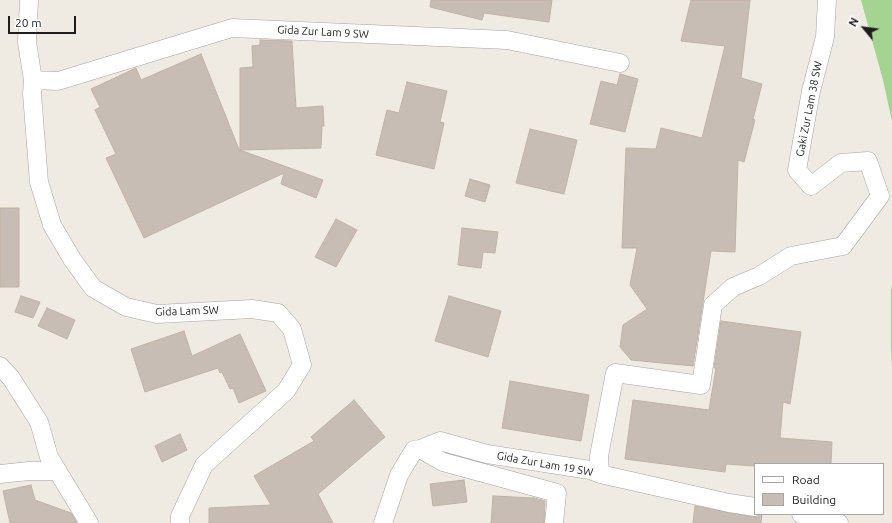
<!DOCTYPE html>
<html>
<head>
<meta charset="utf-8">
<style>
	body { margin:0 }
	#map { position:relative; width:892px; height:523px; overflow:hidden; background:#efebe2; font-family:Ubuntu,sans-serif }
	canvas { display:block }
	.legend { position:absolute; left:754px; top:463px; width:130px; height:52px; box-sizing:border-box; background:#fff; border:1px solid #a5a5a5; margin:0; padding:5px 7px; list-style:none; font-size:12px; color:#1d1d1d }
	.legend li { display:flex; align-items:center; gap:8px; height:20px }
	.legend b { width:20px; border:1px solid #a5a5a5 }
	.north { position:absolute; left:844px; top:8px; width:40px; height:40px; -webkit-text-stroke:3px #fff; paint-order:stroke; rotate:299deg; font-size:11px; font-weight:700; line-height:16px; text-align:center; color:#1d1d1d }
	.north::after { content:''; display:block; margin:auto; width:14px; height:18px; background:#1d1d1d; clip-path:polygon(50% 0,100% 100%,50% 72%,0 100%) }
	.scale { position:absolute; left:8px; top:16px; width:68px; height:18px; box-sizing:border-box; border:2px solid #1d1d1d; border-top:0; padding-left:5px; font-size:12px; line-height:14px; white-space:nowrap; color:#1d1d1d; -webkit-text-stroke:3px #fff; paint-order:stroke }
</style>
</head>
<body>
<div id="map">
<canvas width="892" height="523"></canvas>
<ul class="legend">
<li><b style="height:5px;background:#fff"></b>Road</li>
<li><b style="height:11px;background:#c8bdb5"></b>Building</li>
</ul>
<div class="north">N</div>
<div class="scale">20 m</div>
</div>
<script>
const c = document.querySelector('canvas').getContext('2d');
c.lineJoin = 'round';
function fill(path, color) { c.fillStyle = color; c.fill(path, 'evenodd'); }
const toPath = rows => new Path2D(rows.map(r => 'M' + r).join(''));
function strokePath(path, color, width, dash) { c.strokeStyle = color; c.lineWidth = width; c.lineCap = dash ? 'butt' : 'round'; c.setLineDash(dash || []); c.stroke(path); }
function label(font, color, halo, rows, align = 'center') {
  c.font = font + ' Ubuntu,sans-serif'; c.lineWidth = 3; c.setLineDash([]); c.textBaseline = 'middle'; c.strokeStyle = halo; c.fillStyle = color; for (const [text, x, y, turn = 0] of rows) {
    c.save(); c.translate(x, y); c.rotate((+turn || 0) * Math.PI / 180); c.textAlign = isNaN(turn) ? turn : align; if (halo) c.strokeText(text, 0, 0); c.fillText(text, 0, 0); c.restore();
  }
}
fill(toPath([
	[861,0,892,0,892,121,883,80],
	[892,284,892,368,891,348,891,290]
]), '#a4d392');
const building = toPath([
	[431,0,552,0,549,22,484,13,482,20,430,7,431,0],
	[691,0,750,0,741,78,762,84,753,119,755,120,744,162,738,160,735,252,711,251,693,366,631,360,620,347,623,325,647,309,630,285,637,248,622,248,626,148,656,149,661,128,702,138,725,46,681,41,691,0],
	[260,40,292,41,296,108,323,106,324,126,322,126,321,148,240,150,240,68,253,67,252,46,260,45,260,40],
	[201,54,240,152,240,150,323,180,316,198,281,184,284,173,144,238,106,158,116,154,95,110,100,107,91,89,136,68,141,80,201,54],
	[620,74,638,79,625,132,590,124,601,81,617,85,620,74],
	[407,82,447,91,440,122,444,123,434,169,376,155,387,110,399,113,407,82],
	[530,129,577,140,564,194,516,183,530,129],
	[470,179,490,185,485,202,465,196,470,179],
	[0,208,19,208,19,287,0,287,0,208],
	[336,219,357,230,336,267,315,257,336,219],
	[462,228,498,232,495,253,483,252,481,268,458,265,462,228],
	[21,296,40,302,33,318,15,312,21,296],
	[449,296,501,311,488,357,435,341,449,296],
	[47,308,75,320,67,339,38,326,47,308],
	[721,321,801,332,790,404,783,402,780,438,832,442,831,464,755,464,755,466,726,464,725,472,625,459,633,400,709,410,716,368,714,368,721,321],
	[184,331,192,356,240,334,266,391,239,403,233,388,230,389,222,372,220,373,218,368,145,392,131,349,184,331],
	[510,381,589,395,581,441,502,428,510,381],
	[354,400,385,437,318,494,333,523,209,523,209,508,271,505,254,476,314,441,311,437,354,400],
	[180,434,187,450,162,462,155,446,180,434],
	[464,480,467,502,433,506,430,484,464,480],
	[31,485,35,500,71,513,77,523,10,523,3,491,31,485],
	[493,496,534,498,545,501,544,523,491,523,493,496],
	[695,506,753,517,758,517,762,515,761,523,693,523,695,506]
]);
fill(building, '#c8bdb5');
strokePath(building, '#c2b1a3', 1);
const street = toPath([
	[29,0,27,42,33,80,32,94,39,182,52,225,72,259,93,288,126,307,157,314,252,309,278,313,292,329,302,365,286,391,204,465,180,516,180,523],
	[33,80,58,81,232,28,507,40,620,63],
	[0,366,11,378,39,422,49,457,89,523],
	[420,449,443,462,557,493,554,523],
	[0,474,29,471,58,471],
	[600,474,599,456,615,373,701,385,713,305,733,287,759,276,791,256,843,246,880,196,868,161,841,163,811,186,797,170,811,91,825,37,827,0],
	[801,514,816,516,839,523],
	[383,523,399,475,414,450,420,449,440,441,487,454,590,470,600,474,729,503,755,507]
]);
strokePath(street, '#a4a4a4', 19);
strokePath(street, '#fff', 18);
label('11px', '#1d1d1d', '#fff', [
	["Gida Zur Lam 9 SW",323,32,3],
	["Gaki Zur Lam 38 SW",809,109,-79],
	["Gida Lam SW",187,311,-2],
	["Gida Zur Lam 19 SW",545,464,10]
]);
</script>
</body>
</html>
